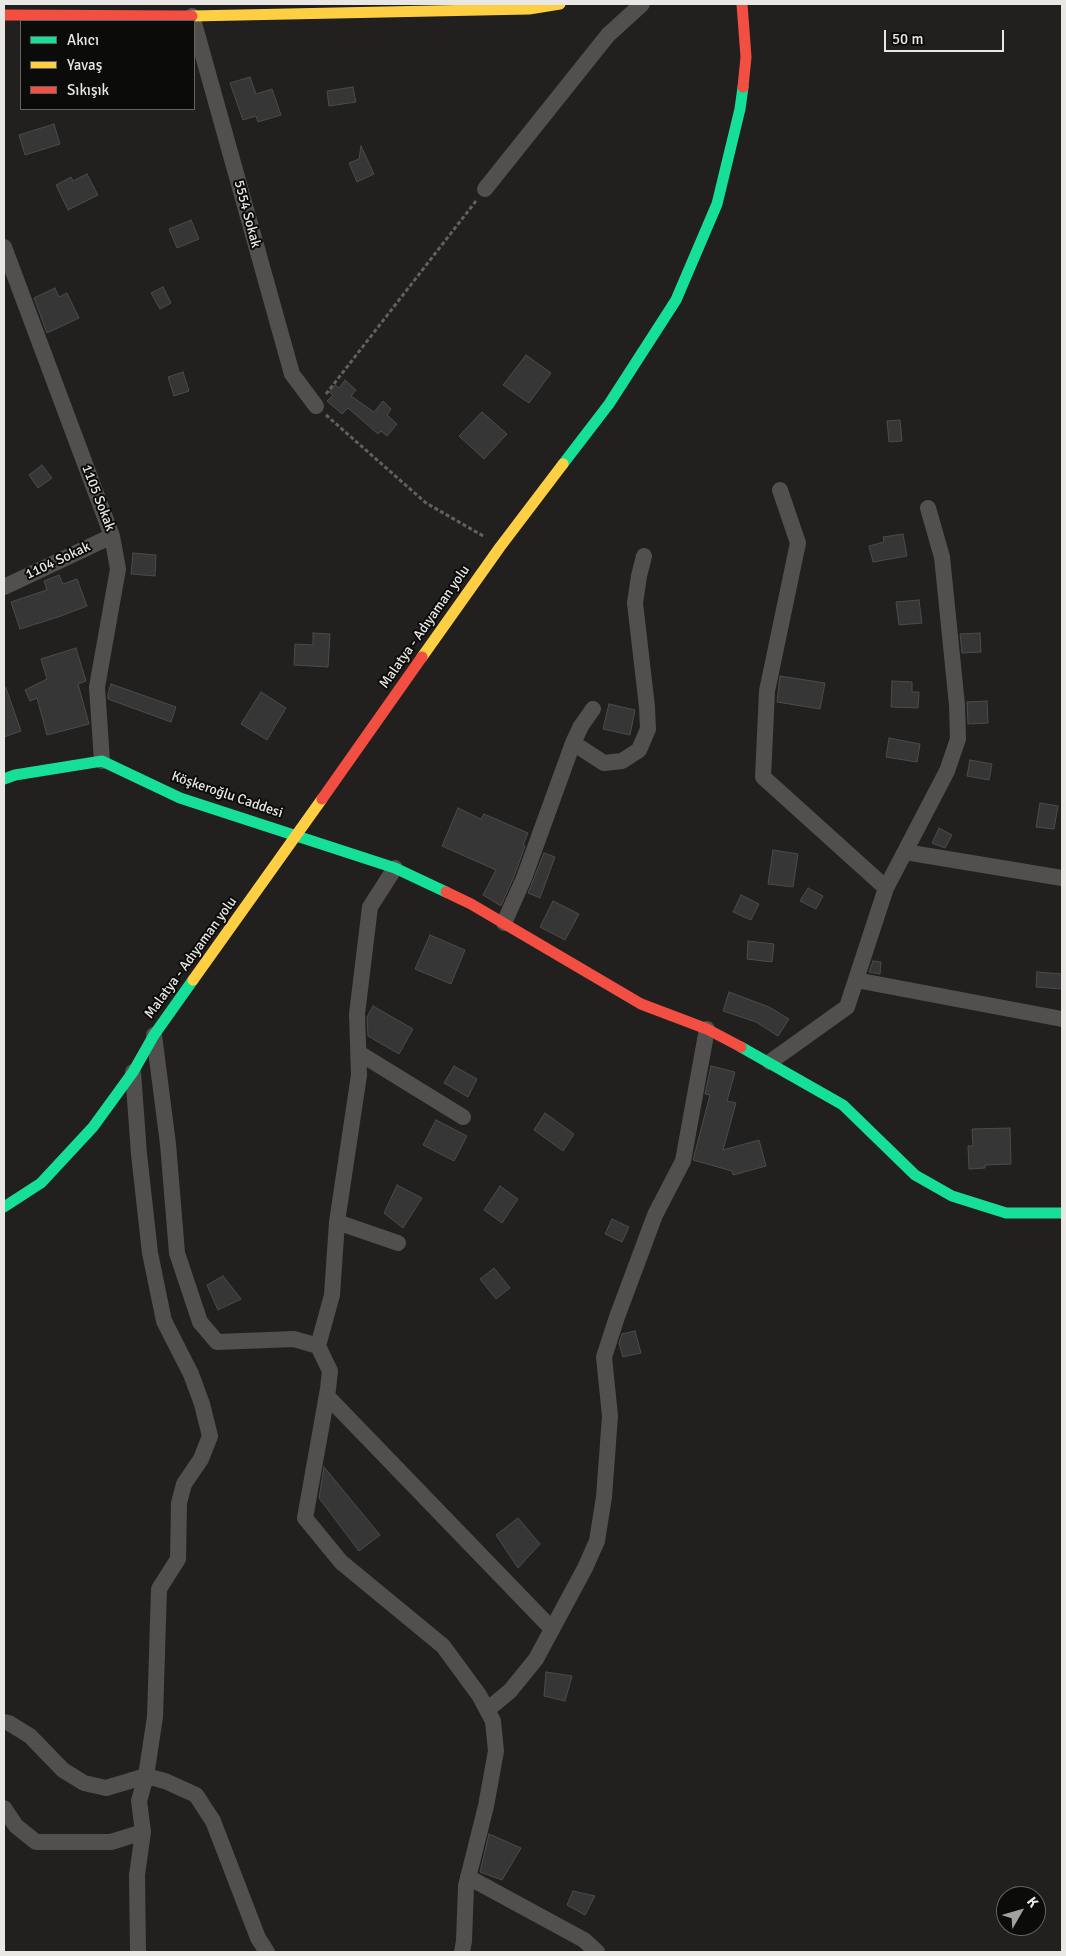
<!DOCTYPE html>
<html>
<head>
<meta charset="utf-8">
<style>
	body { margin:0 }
	#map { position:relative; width:1066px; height:1956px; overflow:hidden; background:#21201e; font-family:Signika,sans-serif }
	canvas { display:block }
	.frame { position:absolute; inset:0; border:5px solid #e8e7e4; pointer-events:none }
	.legend { position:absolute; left:20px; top:20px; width:175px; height:90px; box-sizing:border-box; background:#0b0b09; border:1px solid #636361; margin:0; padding:6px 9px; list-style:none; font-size:15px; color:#e8e7e4 }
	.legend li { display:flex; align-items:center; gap:10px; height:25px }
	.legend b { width:25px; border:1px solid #636361 }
	.north { position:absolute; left:996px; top:1886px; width:50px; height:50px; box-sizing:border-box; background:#0b0b09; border:1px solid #636361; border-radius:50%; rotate:52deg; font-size:14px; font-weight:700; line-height:20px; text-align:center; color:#e8e7e4 }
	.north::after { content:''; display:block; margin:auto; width:18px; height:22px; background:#a2a19f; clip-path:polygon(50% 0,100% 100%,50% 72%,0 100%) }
	.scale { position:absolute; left:884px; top:30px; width:120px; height:22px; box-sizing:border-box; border:2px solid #e8e7e4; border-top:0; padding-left:6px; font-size:15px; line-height:18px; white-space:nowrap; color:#e8e7e4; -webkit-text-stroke:4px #0b0b09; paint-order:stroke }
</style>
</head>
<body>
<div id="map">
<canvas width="1066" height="1956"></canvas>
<div class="frame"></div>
<ul class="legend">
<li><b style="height:6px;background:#16e098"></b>Akıcı</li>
<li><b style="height:6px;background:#ffcf43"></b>Yavaş</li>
<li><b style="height:6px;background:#f24e42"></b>Sıkışık</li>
</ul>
<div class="north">K</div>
<div class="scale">50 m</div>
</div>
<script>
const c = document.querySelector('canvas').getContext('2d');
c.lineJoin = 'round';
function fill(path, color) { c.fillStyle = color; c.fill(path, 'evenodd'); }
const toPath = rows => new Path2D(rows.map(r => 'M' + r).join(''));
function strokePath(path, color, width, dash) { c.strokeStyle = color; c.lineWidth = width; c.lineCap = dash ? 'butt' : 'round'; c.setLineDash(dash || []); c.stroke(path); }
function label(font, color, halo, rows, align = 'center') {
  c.font = font + ' Signika,sans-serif'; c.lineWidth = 4; c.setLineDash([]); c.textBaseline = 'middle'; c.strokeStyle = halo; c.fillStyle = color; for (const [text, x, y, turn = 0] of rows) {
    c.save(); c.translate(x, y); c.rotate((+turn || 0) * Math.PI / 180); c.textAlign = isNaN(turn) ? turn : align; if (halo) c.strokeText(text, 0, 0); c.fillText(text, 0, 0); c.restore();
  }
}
const building = toPath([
	[250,77,256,94,272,89,281,115,258,122,256,116,243,120,230,83,250,77],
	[353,87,356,102,329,106,327,91,353,87],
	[54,124,60,144,25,155,19,135,54,124],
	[361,146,374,174,357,182,349,163,359,159,361,146],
	[87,174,98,195,68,210,56,185,71,177,73,181,87,174],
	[191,220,199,239,177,248,169,229,191,220],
	[163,287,171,303,160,309,151,293,163,287],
	[55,288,59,297,67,293,79,318,47,333,34,298,55,288],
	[526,355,551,373,529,403,503,385,526,355],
	[183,372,189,391,174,396,168,377,183,372],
	[345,380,356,390,351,396,374,412,383,401,391,409,387,415,397,424,387,436,381,431,378,434,348,408,342,414,327,401,333,395,329,392,335,385,339,388,345,380],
	[482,412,507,434,484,459,459,436,482,412],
	[900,420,902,441,889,442,887,421,900,420],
	[42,465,52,478,38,488,29,475,42,465],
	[903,534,907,556,873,562,869,546,884,542,883,537,903,534],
	[133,553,156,555,155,576,131,574,133,553],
	[59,575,63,584,77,579,87,606,58,617,20,629,11,602,47,590,44,581,59,575],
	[919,600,922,623,899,625,896,602,919,600],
	[313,633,330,634,328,667,294,665,295,644,313,645,313,633],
	[980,633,981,652,962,653,960,634,980,633],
	[76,648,86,681,78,684,89,724,47,735,37,698,30,701,25,690,47,679,41,659,76,648],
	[780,676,825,683,820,709,777,702,780,676],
	[892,681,912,682,912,692,919,692,918,708,891,707,892,681],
	[111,684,176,707,171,722,108,699,108,694,111,684],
	[6,688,21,731,4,737,4,689,6,688],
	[261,692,286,708,267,740,241,724,261,692],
	[987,701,988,723,968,724,967,702,987,701],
	[609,704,635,710,630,735,603,729,609,704],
	[889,738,920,744,917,762,886,757,889,738],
	[970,760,992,764,989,780,967,776,970,760],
	[1040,803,1058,806,1054,829,1036,827,1040,803],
	[458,808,481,819,484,814,528,833,523,845,525,846,515,874,501,906,483,895,496,870,442,846,458,808],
	[939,828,952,835,945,848,932,843,939,828],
	[773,850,798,854,793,887,768,884,773,850],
	[544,853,555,857,540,898,528,893,544,853],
	[808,888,823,896,816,909,800,901,808,888],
	[741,895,759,904,751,920,733,912,741,895],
	[553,901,579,914,565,940,540,927,553,901],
	[430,935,465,950,451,984,415,969,430,935],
	[748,941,774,944,772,962,747,959,748,941],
	[873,961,881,962,880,974,869,972,873,961],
	[1037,972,1062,974,1062,989,1036,987,1037,972],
	[729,992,769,1007,789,1019,778,1036,756,1022,723,1011,729,992],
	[373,1006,413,1029,399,1054,368,1036,367,1017,373,1006],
	[454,1066,477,1079,468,1097,444,1083,454,1066],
	[711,1066,735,1072,727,1101,736,1103,723,1150,759,1140,766,1166,733,1175,732,1171,693,1160,710,1095,705,1094,711,1066],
	[545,1113,574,1134,563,1151,534,1130,545,1113],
	[436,1120,467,1136,454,1161,423,1145,436,1120],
	[1010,1128,1011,1164,985,1165,985,1168,969,1169,968,1146,973,1146,972,1129,1010,1128],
	[397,1185,422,1198,403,1228,384,1213,397,1185],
	[500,1186,518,1199,502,1223,484,1210,500,1186],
	[612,1219,629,1227,622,1242,605,1234,612,1219],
	[494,1268,510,1288,496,1299,480,1279,494,1268],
	[223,1276,241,1299,218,1310,207,1285,223,1276],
	[635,1331,641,1353,623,1357,619,1343,622,1334,635,1331],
	[324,1467,380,1535,359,1551,319,1498,324,1467],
	[518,1518,540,1544,518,1568,496,1535,518,1518],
	[546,1672,572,1676,565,1701,544,1696,546,1672],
	[489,1834,521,1848,502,1880,480,1872,489,1834],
	[573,1891,595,1896,585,1915,567,1905,573,1891]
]);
fill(building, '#373636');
strokePath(building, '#4b4b4a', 1);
strokePath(toPath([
	[326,394,476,201],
	[326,415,426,503,485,537]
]), '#61605f', 3, [4, 2.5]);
strokePath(toPath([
	[192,16,292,374,316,406],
	[485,189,608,35,642,4],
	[4,247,112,536,118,569,97,687,102,761],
	[780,490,798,543,767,691,763,777,886,888],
	[4,587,112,536],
	[573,743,581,726,593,709],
	[905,852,1062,878],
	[504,923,524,878,573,743,604,763,622,761,639,750,648,729,647,707,635,603,639,576,644,556],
	[856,980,1062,1019],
	[154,1035,168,1144,177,1253,200,1322,217,1342,294,1339,318,1346,330,1371,328,1389,305,1518,341,1562,443,1646,479,1695,493,1721,496,1751,486,1806,466,1886,464,1941,462,1952],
	[359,1053,463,1117],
	[770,1062,847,1007,886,888,947,771,958,739,957,705,942,557,928,508],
	[133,1072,139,1154,150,1253,164,1321,191,1374,202,1404,210,1436,201,1459,184,1484,179,1503,178,1559,159,1589,155,1717,146,1776,139,1801,143,1832,137,1875,138,1952],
	[337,1222,398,1243],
	[318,1346,332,1295,337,1222,359,1075,357,1014,370,907,395,868],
	[327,1396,552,1629],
	[487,1710,510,1691,536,1659,585,1568,597,1541,604,1497,610,1416,604,1357,617,1317,655,1215,683,1161,707,1029],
	[4,1722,9,1723,30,1736,63,1770,84,1783,106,1788,146,1776,165,1781,196,1795,213,1821,258,1938,267,1952],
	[4,1808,16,1826,36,1842,111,1842,143,1832],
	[468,1877,584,1940,597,1952]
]), '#51504f', 16);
strokePath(toPath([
	[563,464,609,404,676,300,717,204,740,109,743,87],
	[4,779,15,775,102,761,180,798,395,868,446,892],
	[741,1047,843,1105,915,1175,952,1196,1006,1213,1062,1213],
	[4,1207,41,1183,93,1127,133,1072,154,1035,193,980]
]), '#16e098', 11);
strokePath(toPath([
	[192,16,529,9,560,4],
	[422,657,500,547,563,464],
	[193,980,322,799]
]), '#ffcf43', 11);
strokePath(toPath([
	[742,4,746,57,743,87],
	[4,15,192,16],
	[322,799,422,657],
	[446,892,471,904,641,1004,707,1029,741,1047]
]), '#f24e42', 11);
label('14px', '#e8e7e4', '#0b0b09', [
	["5554 Sokak",247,214,75],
	["1105 Sokak",98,498,69],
	["1104 Sokak",58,561,-25],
	["Malatya - Adıyaman yolu",425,627,-55],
	["Köşkeroğlu Caddesi",227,795,19],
	["Malatya - Adıyaman yolu",191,958,-54]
]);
</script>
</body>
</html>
